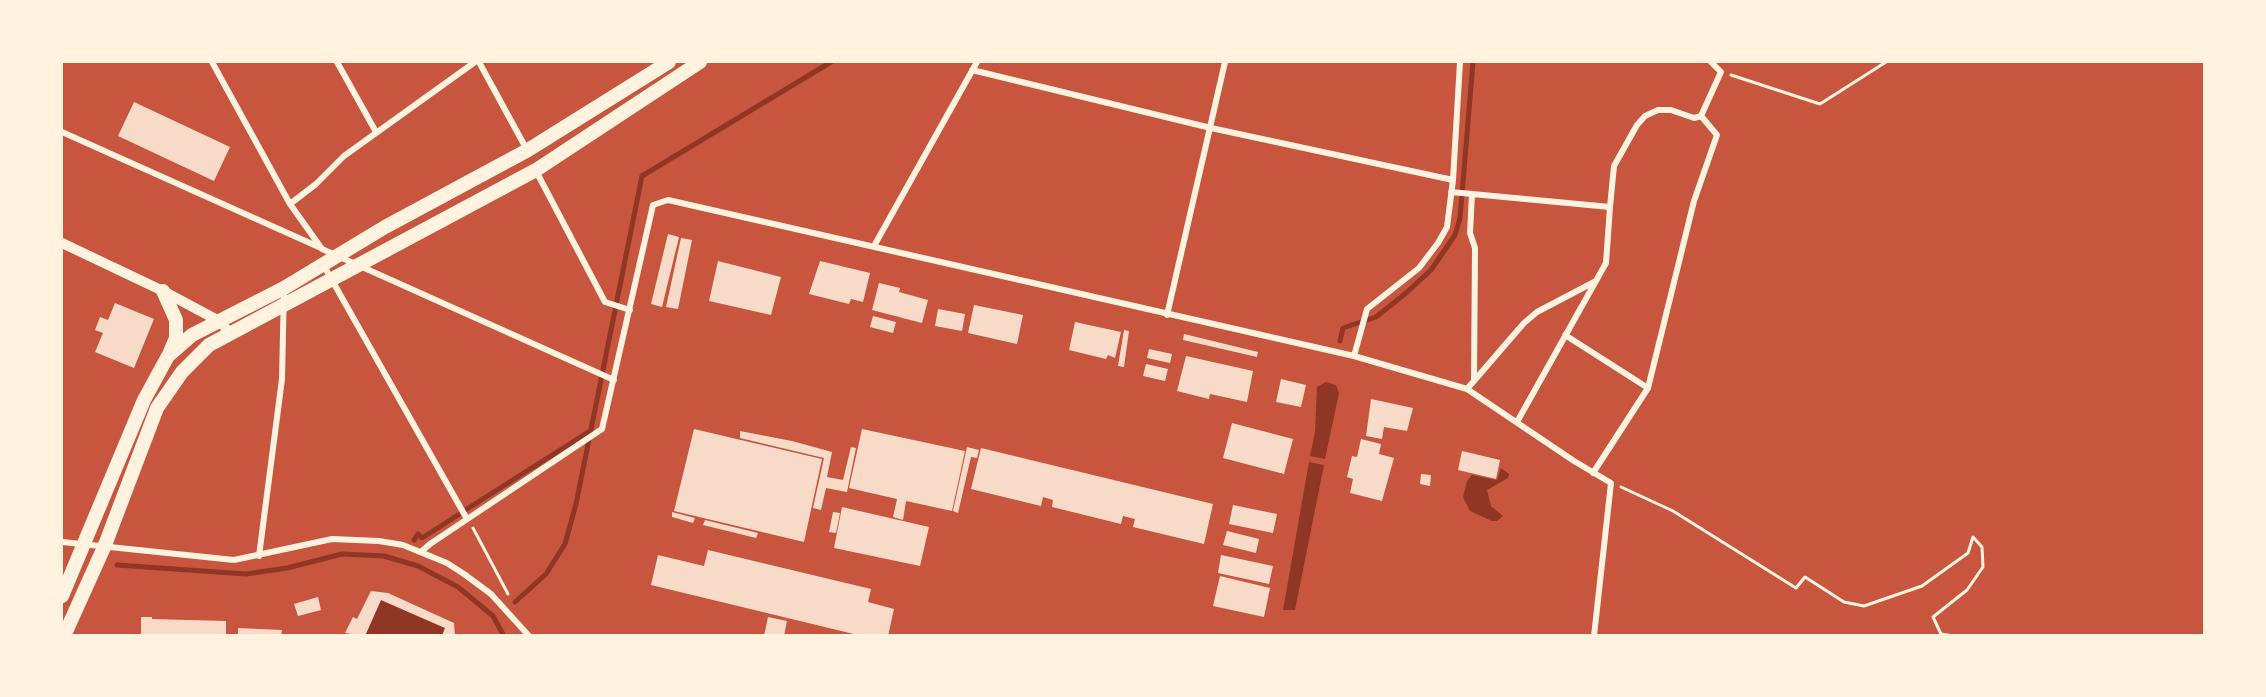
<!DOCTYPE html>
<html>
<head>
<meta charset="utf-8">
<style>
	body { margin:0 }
	#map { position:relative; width:2266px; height:697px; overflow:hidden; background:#c8553d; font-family:"Varela Round",sans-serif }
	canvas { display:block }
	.frame { position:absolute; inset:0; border:63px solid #fff3e0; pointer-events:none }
</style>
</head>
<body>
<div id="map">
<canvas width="2266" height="697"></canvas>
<div class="frame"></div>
</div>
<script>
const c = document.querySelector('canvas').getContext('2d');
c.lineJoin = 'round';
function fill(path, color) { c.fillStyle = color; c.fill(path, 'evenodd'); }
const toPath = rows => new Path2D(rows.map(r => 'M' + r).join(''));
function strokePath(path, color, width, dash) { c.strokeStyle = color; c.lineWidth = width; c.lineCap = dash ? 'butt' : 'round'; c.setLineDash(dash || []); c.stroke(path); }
fill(toPath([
	[1326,382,1336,385,1339,393,1325,459,1310,456,1315,432,1317,387],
	[1309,462,1324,465,1295,610,1283,610],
	[1501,468,1509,474,1508,478,1487,490,1491,506,1503,516,1497,521,1492,521,1470,511,1463,497,1467,481,1472,475,1497,480],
	[381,600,445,628,442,635,365,636]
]), '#8f3625');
strokePath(toPath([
	[1340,341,1343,328,1376,317,1406,293,1431,270,1455,235,1460,218,1473,62],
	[467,509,590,431],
	[414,540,418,534,422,538,458,515],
	[117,565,246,574,287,568,342,554,384,556,418,566,458,587,493,616,504,636],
	[515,602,546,574,565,544,576,504,642,176,831,62]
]), '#8f3625', 5);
fill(toPath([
	[134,102,230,147,214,181,118,136],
	[668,234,679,237,662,307,651,304],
	[681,238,692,240,678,309,666,307],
	[718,261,781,277,771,315,709,301],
	[820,261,870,273,863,302,851,299,849,304,809,294],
	[879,283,900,288,899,292,928,300,922,323,872,310],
	[115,303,154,319,134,368,95,352,103,333,95,330,100,317,108,320],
	[974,305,1023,315,1017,344,968,333],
	[938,309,965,314,962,331,935,326],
	[873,316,896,322,893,333,870,327],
	[1075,322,1121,332,1115,358,1108,355,1106,359,1069,350],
	[1124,330,1129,331,1124,367,1118,366],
	[1184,334,1258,352,1257,357,1183,340],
	[1149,349,1172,354,1170,363,1147,358],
	[1186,356,1253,371,1247,402,1210,394,1209,399,1177,391],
	[1146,364,1168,369,1165,381,1143,376],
	[1281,379,1306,385,1301,407,1276,402],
	[1371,399,1413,408,1407,431,1384,427,1382,439,1366,436],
	[1232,423,1293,439,1284,474,1223,458],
	[694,429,822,459,804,542,674,511],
	[862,429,965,451,952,511,906,501,903,520,893,517,897,499,849,488],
	[740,431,792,441,832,452,827,477,843,480,851,447,856,448,847,492,826,488,821,510,813,508,824,458,740,438],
	[1361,439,1381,444,1379,454,1394,458,1382,501,1350,493,1353,479,1347,477,1352,456,1357,457],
	[967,447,979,450,977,458,971,457,958,513,953,511],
	[981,448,1213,504,1204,544,1133,527,1135,519,1123,516,1121,524,1052,507,1053,500,1043,497,1041,506,971,489],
	[1462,451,1500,460,1496,479,1458,470],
	[1421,474,1431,475,1430,486,1420,484],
	[1233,505,1277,514,1273,533,1229,524],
	[842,507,929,527,920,566,834,548],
	[672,512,695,518,693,523,672,517],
	[833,512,840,513,836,533,829,532],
	[705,520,758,533,756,538,703,525],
	[1227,531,1259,539,1256,553,1223,545],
	[708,550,871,589,868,602,894,609,888,636,862,636,651,585,658,555,704,566],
	[1221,555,1273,566,1269,584,1218,573],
	[1220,576,1270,588,1264,617,1213,606],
	[371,591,388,593,454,623,455,636,442,636,445,628,381,600,365,636,345,633,353,617,357,619],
	[318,597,321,610,298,616,294,604],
	[141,617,152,617,152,619,226,621,226,636,141,636],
	[768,617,787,621,784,636,764,636],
	[238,628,282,630,281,636,238,636]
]), '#f7dbc8');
strokePath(toPath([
	[1731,75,1820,104,1886,62],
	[1621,487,1673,511,1796,588,1805,577,1844,602,1864,606,1922,586,1968,553,1973,537,1982,547,1983,567,1967,590,1933,617,1941,634,1954,636],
	[473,528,508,594]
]), '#fff3e0', 3);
strokePath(toPath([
	[212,62,290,204],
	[337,62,376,132],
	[475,62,344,156,316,184,290,204,322,249,614,380],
	[479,62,527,150],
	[972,70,1211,128,1453,180],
	[62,132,321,248],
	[536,171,605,302,630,310],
	[1451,192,1610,207,1606,263,1517,422],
	[1472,194,1470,233,1475,248,1474,381],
	[1610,207,1614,166,1637,125,1645,116,1658,110,1671,110,1694,118,1701,116],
	[874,246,977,62],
	[324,266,467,519],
	[1167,315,1225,62],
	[1565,335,1648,388],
	[1354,356,1367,309,1419,268,1438,243,1447,227,1453,180,1460,62],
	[1467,389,1524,323,1537,312,1596,281],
	[1593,473,1648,388,1694,201,1717,135,1701,116,1721,72,1711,62],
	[62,542,234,560,332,539,379,541,403,545,447,563,464,574,491,594,529,636],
	[421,552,430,544,602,429,653,205,668,200,1354,356,1467,389,1574,461,1611,483,1594,636],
	[259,556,282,379,284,288]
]), '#fff3e0', 6);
strokePath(toPath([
	[62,243,163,291,221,322,230,334]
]), '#fff3e0', 10);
strokePath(toPath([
	[163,291,176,320,176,338,170,352],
	[62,596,144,400,168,356,192,335,284,288,385,227,528,150,669,62],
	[64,636,105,545,157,408,182,372,209,345,536,170,700,62]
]), '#fff3e0', 14);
</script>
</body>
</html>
